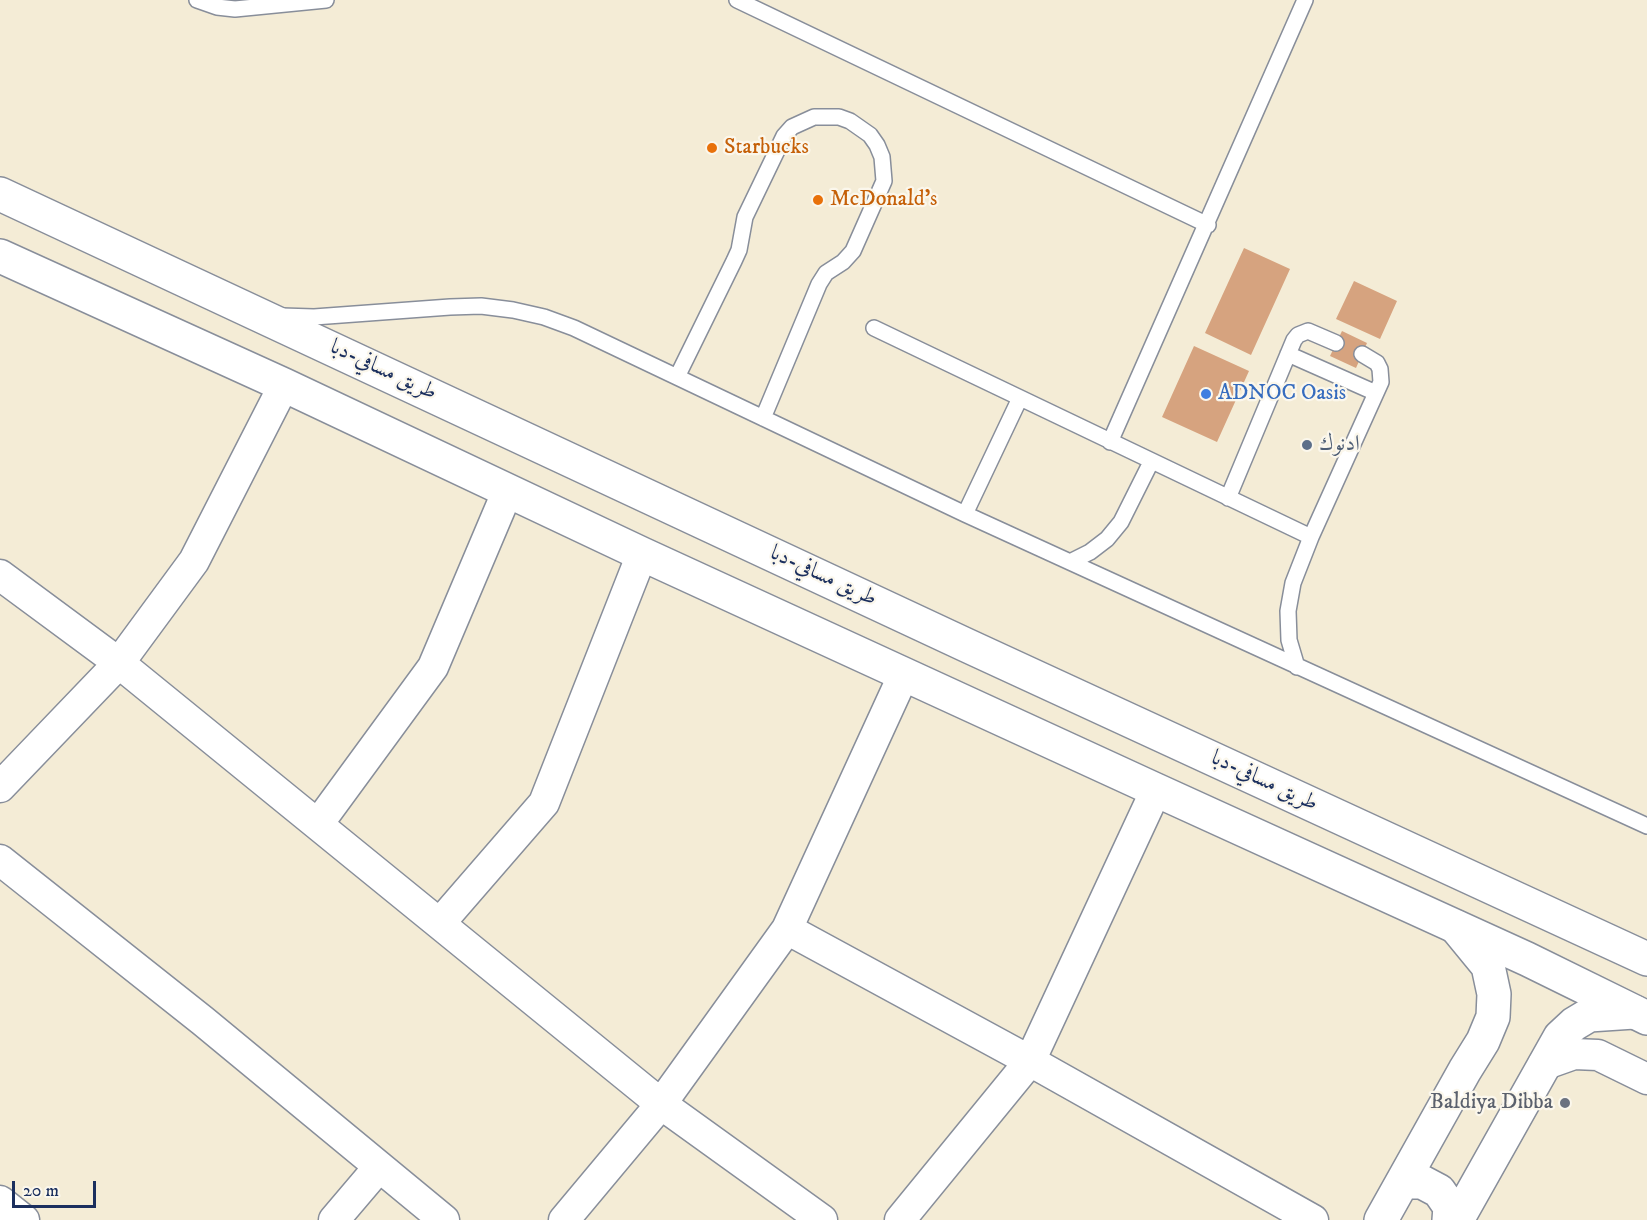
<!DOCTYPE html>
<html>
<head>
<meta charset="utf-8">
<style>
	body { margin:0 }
	#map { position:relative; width:1647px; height:1220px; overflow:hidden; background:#f4ecd6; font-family:"IM FELL DW Pica",serif }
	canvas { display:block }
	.scale { position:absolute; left:12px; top:1181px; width:84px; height:27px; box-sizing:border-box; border:3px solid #1b2f5e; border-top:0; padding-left:8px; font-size:18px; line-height:21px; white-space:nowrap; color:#1b2f5e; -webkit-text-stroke:4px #fbf7ec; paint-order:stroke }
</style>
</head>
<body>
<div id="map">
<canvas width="1647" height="1220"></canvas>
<div class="scale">20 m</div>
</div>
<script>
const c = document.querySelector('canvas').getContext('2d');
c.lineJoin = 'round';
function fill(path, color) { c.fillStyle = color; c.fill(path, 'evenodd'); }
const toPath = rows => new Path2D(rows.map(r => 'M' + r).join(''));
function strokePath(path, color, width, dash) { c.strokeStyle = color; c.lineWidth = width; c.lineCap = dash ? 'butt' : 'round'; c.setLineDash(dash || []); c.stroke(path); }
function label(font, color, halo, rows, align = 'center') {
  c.font = font + ' "IM FELL DW Pica",Amiri,serif'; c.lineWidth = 4.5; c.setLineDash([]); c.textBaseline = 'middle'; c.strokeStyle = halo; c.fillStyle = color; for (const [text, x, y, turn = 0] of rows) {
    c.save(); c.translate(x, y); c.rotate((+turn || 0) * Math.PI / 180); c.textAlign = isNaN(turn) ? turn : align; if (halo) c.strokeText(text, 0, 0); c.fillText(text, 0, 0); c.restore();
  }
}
fill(toPath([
	[1244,248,1290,269,1251,355,1205,333],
	[1354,281,1397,301,1380,339,1336,319],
	[1342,331,1367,343,1356,368,1330,356],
	[1194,346,1249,371,1217,442,1162,417]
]), '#d6a37f');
const service = toPath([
	[197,0,217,7,235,9,326,0],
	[737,0,1208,225],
	[282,316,314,317,450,307,481,306,513,310,544,317,574,328,965,514,1647,826],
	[874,328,1311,537],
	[1288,354,1376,393],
	[677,377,734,261,739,250,745,217,784,136,792,127,814,117,839,117,850,121,870,135,877,145,882,157,884,181,853,251,843,262,826,273,819,284,763,418],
	[1110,442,1305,0],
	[1228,498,1294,340,1298,335,1308,331,1336,343],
	[965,514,1020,398],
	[1070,562,1090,552,1107,539,1121,522,1151,462],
	[1297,667,1289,640,1288,611,1293,583,1311,537,1381,382,1380,369,1377,363,1362,354]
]);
const minor = toPath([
	[0,575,119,663,661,1104,822,1220],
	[0,787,119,663,194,561,284,385],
	[318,824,433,667,508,490],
	[0,860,203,1021,444,1220],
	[440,923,544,803,642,554],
	[787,929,1030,1061,1313,1220],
	[1543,1065,1574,1054,1598,1055,1647,1079],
	[0,1201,24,1220],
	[334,1220,379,1167],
	[564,1220,661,1104,787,929,904,674],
	[900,1220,1030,1061,1156,790]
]);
const secondary = toPath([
	[1403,1182,1422,1182,1439,1191,1450,1207,1449,1220],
	[1381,1220,1465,1070,1483,1041,1493,1017,1494,994,1488,966,1456,927],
	[1457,1220,1560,1037,1574,1024,1589,1015,1634,1012]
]);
const trunk = toPath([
	[0,194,966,645,1647,959],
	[0,256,284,385,642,554,1156,790,1527,959,1647,1018]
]);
strokePath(service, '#888e9a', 18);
strokePath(minor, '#888e9a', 33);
strokePath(secondary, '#888e9a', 36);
strokePath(trunk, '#888e9a', 36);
strokePath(service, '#fff', 15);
strokePath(minor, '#fff', 30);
strokePath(secondary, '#fff', 33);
strokePath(trunk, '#fff', 33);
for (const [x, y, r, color] of [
	[712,148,6,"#e8710a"],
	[818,200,6,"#e8710a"],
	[1206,394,6,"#3f7fe0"],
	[1307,445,6,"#5c6f8a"],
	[1565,1103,6,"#6b7280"]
]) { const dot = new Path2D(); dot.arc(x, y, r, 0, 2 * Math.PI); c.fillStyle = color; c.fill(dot); strokePath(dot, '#fbf7ec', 2); }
label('22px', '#c56008', '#fbf7ec', [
	["Starbucks",724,148],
	["McDonald's",830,200]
], 'left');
label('22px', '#1b2f5e', '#fbf7ec', [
	["طريق مسافي-دبا",383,371,25],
	["طريق مسافي-دبا",823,577,25],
	["طريق مسافي-دبا",1264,782,25]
]);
label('22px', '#366cbe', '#fbf7ec', [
	["ADNOC Oasis",1218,394]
], 'left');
label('22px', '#4e5e75', '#fbf7ec', [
	["ادنوك",1319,445]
], 'left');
label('22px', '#5b616d', '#fbf7ec', [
	["Baldiya Dibba",1553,1103]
], 'right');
</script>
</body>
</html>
